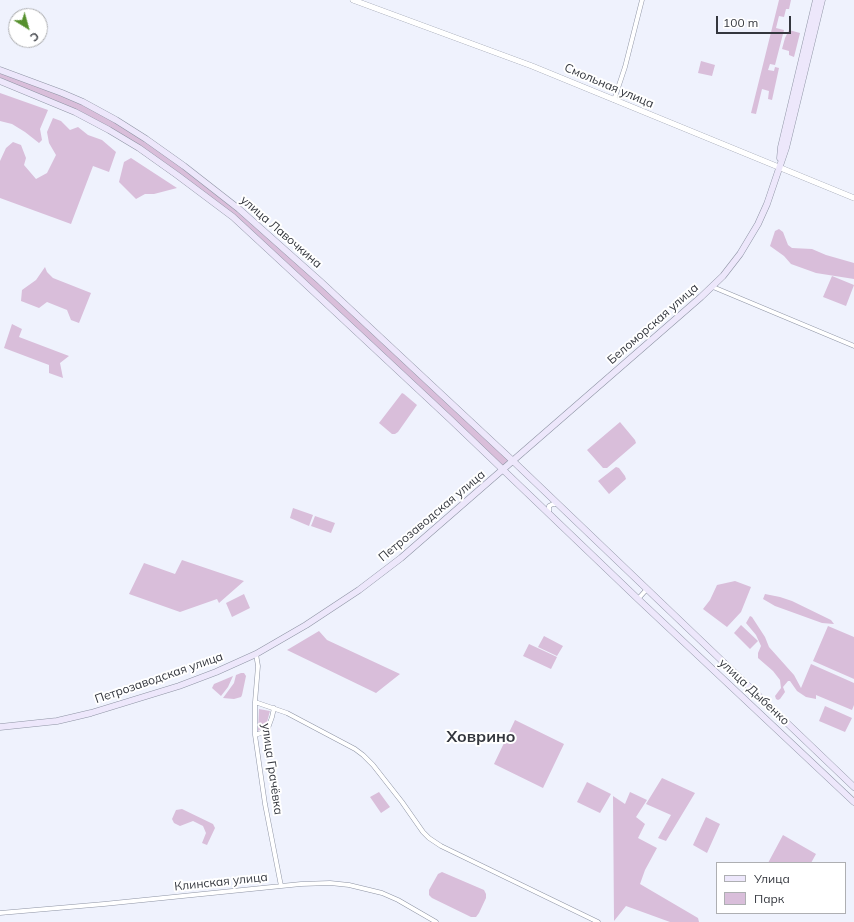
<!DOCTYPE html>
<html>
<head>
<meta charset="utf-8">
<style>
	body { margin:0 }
	#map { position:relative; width:854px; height:922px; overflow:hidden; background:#eff2fd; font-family:Mulish,sans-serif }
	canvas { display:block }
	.legend { position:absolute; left:716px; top:862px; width:130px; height:52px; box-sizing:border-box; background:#fff; border:1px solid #aeafb2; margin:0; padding:5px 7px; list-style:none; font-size:12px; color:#34373e }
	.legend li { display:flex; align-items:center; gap:8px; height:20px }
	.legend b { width:20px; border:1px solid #aeafb2 }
	.north { position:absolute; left:8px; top:8px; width:40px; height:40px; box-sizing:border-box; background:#fff; border:1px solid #aeafb2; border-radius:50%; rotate:143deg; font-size:11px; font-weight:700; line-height:16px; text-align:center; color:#34373e }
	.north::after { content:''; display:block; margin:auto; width:14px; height:18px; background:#56902d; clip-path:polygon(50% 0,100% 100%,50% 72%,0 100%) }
	.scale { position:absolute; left:716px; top:16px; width:75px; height:18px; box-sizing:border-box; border:2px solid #34373e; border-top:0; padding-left:5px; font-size:12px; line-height:14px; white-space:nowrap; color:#34373e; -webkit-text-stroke:3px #fff; paint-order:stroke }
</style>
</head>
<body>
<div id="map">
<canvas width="854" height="922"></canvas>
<ul class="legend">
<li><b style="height:5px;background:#ede7fb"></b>Улица</li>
<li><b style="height:11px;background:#d9beda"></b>Парк</li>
</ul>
<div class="north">С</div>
<div class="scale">100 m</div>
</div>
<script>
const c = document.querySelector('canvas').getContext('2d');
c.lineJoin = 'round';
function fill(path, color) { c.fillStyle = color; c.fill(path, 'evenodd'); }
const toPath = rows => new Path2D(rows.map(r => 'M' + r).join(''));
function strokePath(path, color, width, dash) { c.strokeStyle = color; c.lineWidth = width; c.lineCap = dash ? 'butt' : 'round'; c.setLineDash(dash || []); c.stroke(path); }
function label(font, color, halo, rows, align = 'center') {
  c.font = font + ' Mulish,sans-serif'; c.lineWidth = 4; c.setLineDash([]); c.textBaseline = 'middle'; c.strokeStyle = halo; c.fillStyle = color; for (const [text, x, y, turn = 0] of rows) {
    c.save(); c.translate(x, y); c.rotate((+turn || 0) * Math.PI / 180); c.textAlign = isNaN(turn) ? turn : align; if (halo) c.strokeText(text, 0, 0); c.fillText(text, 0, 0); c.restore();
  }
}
fill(toPath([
	[779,0,791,0,789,9,786,9,784,17,779,16,776,28,784,30,775,65,770,64,768,70,774,71,775,67,779,68,772,100,768,99,769,91,762,89,756,114,751,113],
	[789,30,800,33,794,57,789,55,789,51,782,49,785,38],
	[701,61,715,65,712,76,698,73],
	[0,70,62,93,116,120,239,209,513,461,503,470,244,227,109,130,0,81],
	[0,93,48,110,40,129,42,140,39,143,25,132,12,124,0,121],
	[53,118,61,121,70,130,78,127,88,135,102,140,116,152,109,172,93,166,71,224,0,198,0,161,6,148,13,142,21,145,26,158,24,165,36,179,47,173,56,155,49,143,47,132],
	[131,158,177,188,154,194,145,194,136,199,119,182,124,162],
	[779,229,783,232,788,245,792,248,812,249,826,255,854,263,854,279,816,273,791,264,784,256,770,246,775,231],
	[45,267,47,272,53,278,91,293,79,323,71,320,67,310,47,302,39,308,21,301,22,290,36,280],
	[832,276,854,285,846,306,823,297],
	[12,324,22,329,19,337,69,356,60,363,63,378,49,373,49,365,4,348],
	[402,393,404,394,417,405,398,432,395,434,392,434,379,423],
	[620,422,635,440,636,443,607,468,603,468,587,450],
	[616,467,619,468,625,476,626,479,609,494,598,481],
	[293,508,313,515,309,526,290,518],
	[315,516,335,523,331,533,311,526],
	[182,560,244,581,219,603,217,599,180,612,129,594,144,563,175,574],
	[735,581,751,587,741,612,727,627,703,609,710,600,717,585],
	[244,594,250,608,232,617,226,603],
	[765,594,780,597,792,601,831,620,834,624,822,623,775,606,763,599],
	[750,616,752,617,765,637,769,647,794,675,801,688,811,664,854,683,854,705,852,710,816,695,816,699,806,697,797,691,790,681,788,681,783,687,785,692,780,699,778,700,776,699,775,696,781,688,780,680,773,671,758,658,758,653,761,646,756,635,746,623],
	[741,625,758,641,750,649,734,633],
	[828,626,854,637,854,679,813,661],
	[319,631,327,640,400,674,376,693,287,650],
	[544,636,563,646,557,656,538,647],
	[529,644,557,657,551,669,523,656],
	[241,673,244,673,246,676,242,695,241,697,234,699,223,698,234,683,236,675],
	[233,676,228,687,221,696,212,688,214,684],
	[825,706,852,718,845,732,819,721],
	[259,709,270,711,267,722,265,726,258,731],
	[515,720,564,744,543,788,494,764],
	[662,778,695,793,666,841,658,838,671,815,646,804],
	[587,782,611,794,600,813,577,802],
	[379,792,390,807,381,813,370,797],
	[630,792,647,800,636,817,645,824,638,838,657,848,645,870,640,884,698,918,699,922,670,922,626,906,614,921,613,796,625,804],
	[182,809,213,824,215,828,207,845,202,843,206,833,203,826,193,821,180,826,174,823,172,819,176,810],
	[706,817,720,824,707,853,693,845],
	[783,835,816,854,811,863,768,863],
	[442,872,484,890,486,894,486,898,479,913,476,917,471,917,432,898,429,895,429,890,438,874]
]), '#d9beda');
const minor = toPath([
	[614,100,625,67,642,0],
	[713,287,854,346],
	[549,513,549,506,553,504,557,504],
	[638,599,647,589],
	[256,654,258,666,255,702,255,735,265,804,281,886],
	[255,702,287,713,355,749,363,755,373,765,402,802,423,832,429,838,441,846,598,922],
	[255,735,267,731,272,717,274,708],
	[0,913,104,904,301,884,330,883,349,885,382,893,398,900,436,922]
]);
const tertiary = toPath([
	[353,0,532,66,854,198]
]);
const secondary = toPath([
	[0,70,62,93,83,102,116,120,146,139,184,166,239,209,320,281,513,461,854,787],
	[0,81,75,112,109,130,139,148,177,175,233,217,300,279,450,419,638,599,854,802],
	[780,158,781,147,816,0],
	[0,727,57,721,91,713,179,686,216,672,256,654,306,625,359,590,401,558,701,297,723,276,740,254,758,224,767,204,786,148,822,0]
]);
strokePath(minor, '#8e94a4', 5);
strokePath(tertiary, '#8e94a4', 6);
strokePath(secondary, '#8e94a4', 7);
strokePath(minor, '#fff', 4);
strokePath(tertiary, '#fff', 5.5);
strokePath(secondary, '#ede7fb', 6);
label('12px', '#34373e', '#fff', [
	["Смольная улица",609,86,23],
	["улица Лавочкина",281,232,41],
	["Беломорская улица",653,324,-41],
	["Петрозаводская улица",432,516,-40],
	["Петрозаводская улица",159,678,-19],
	["улица Дыбенко",754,692,43],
	["улица Грачёвка",272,769,82],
	["Клинская улица",221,882,-6]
]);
label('bold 16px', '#34373e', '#fff', [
	["Ховрино",481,737]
]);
</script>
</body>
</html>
